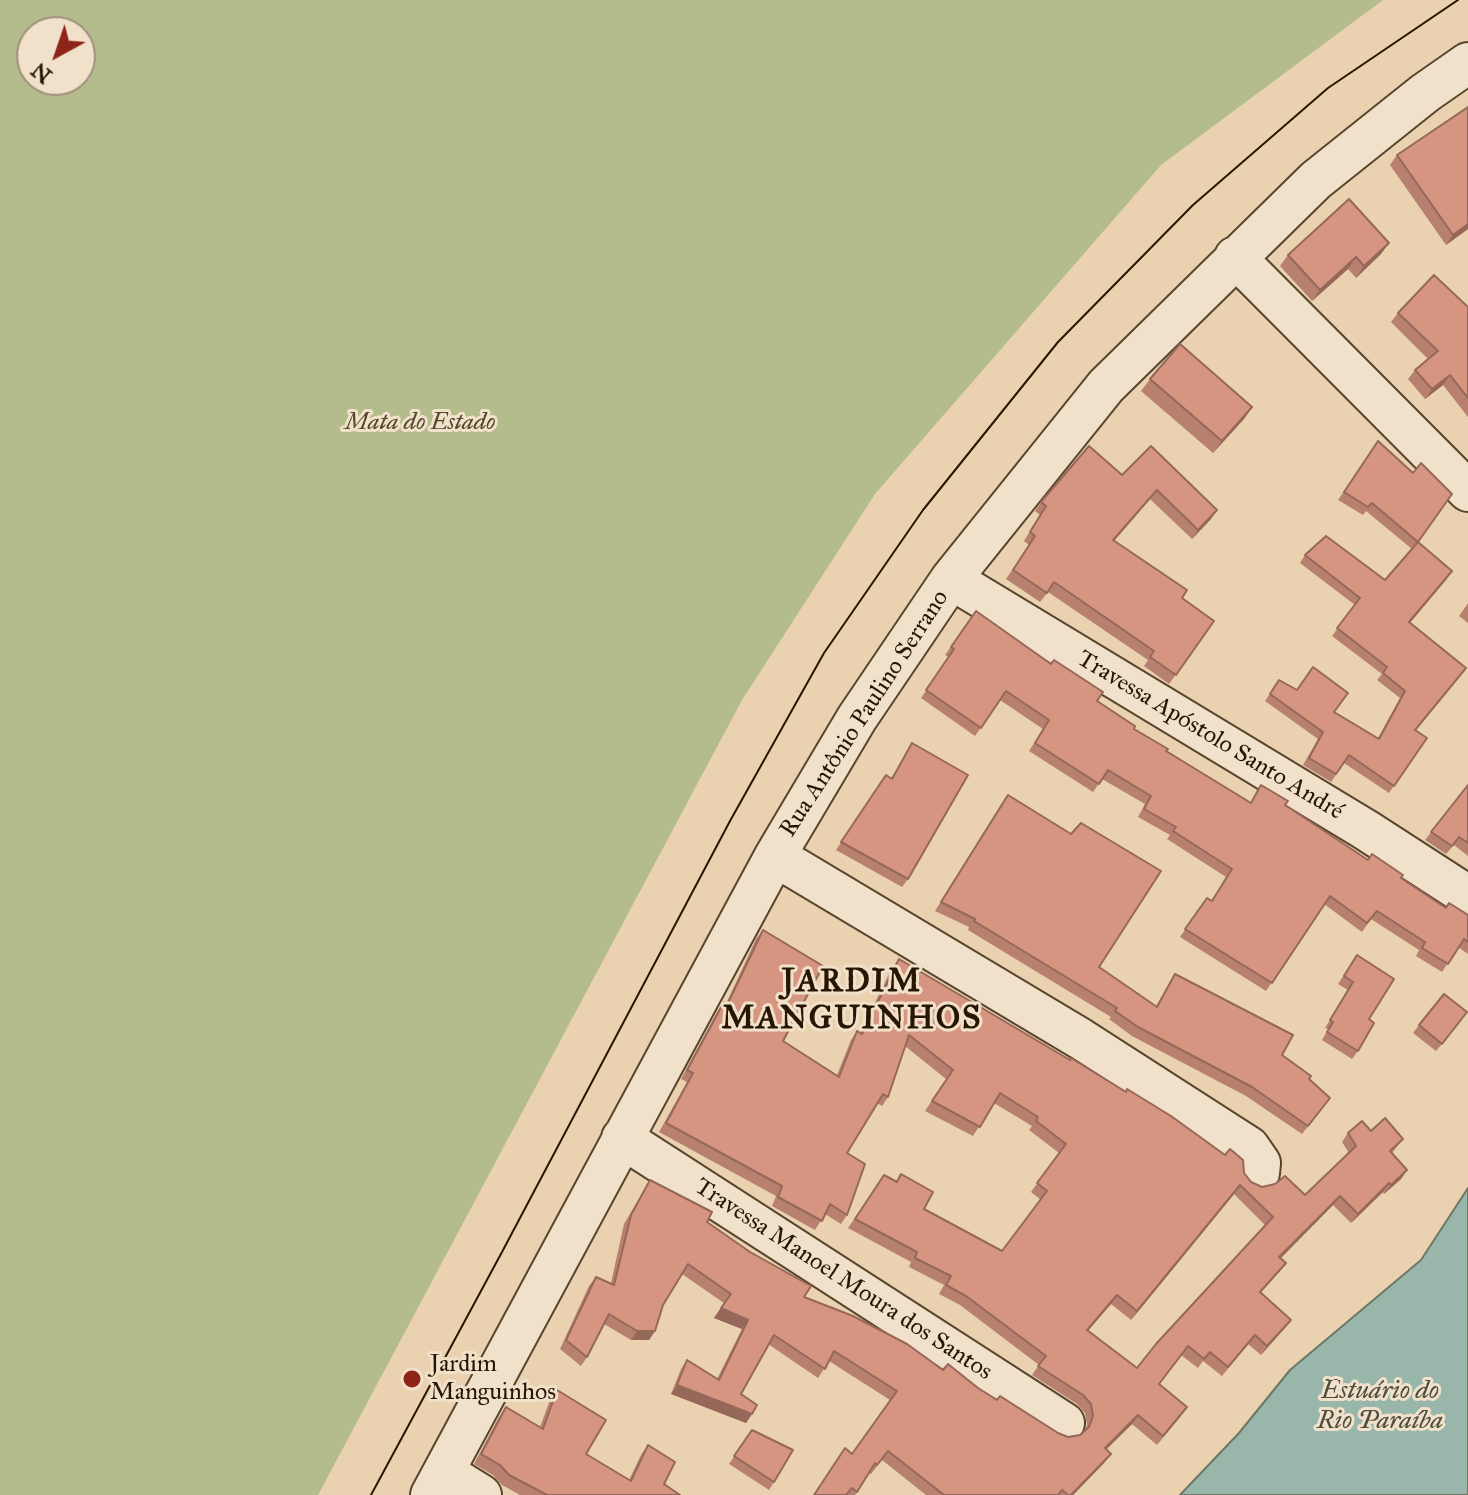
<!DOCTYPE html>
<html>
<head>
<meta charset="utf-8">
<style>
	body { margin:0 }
	#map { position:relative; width:1468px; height:1495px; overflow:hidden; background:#ead1af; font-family:"IM FELL Great Primer",serif }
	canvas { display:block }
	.north { position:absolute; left:16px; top:16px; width:80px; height:80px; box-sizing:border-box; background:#f1e1cb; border:2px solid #a0907b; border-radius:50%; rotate:220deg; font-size:22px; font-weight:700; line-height:32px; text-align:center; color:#271602 }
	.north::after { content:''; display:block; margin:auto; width:28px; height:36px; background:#8f2418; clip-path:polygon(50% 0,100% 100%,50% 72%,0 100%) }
</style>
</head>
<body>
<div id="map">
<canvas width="1468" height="1495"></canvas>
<div class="north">N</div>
</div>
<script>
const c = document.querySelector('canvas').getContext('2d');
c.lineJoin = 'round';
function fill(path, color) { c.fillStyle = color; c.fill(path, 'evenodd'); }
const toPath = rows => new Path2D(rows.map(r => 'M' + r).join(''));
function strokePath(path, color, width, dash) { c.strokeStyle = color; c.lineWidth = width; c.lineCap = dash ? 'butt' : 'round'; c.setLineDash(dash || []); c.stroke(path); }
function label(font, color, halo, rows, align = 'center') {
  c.font = font + ' "IM FELL Great Primer",serif'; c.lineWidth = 6; c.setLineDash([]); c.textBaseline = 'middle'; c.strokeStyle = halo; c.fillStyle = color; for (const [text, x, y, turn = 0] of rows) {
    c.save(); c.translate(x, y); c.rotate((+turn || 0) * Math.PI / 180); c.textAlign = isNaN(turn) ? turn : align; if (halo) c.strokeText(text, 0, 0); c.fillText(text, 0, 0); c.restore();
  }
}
fill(toPath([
	[0,0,1383,0,1161,165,875,494,742,700,318,1495,0,1495],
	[80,32,80,80,32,80,32,32]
]), '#b5bc8c');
const water = toPath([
	[1468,1188,1468,1495,1180,1495,1239,1433,1290,1370,1421,1260,1468,1188]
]);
fill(water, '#98b7aa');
strokePath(water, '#6b7767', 2);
const minor = toPath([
	[1235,257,1468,491],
	[951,579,1366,830,1468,896],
	[775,856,1081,1039,1249,1147,1260,1163,1259,1173],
	[622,1138,1064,1423],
	[444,1472,481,1495],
	[431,1495,775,856,857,718,951,579,1106,386,1316,180,1425,93,1468,63]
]);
strokePath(minor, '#58452d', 44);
strokePath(minor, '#f1e1cb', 40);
strokePath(toPath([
	[371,1495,502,1252,730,821,824,653,923,510,1058,342,1193,205,1328,88,1458,0]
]), '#271602', 2);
fill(toPath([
	[1397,155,1468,229,1446,245,1390,165],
	[1381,254,1356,278,1348,269,1312,301,1280,266,1288,255],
	[1468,307,1468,417,1443,385,1425,399,1408,379,1415,370,1428,359,1391,322,1398,313],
	[1150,379,1252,407,1244,419,1213,453,1141,391],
	[1378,441,1418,542,1447,579,1410,623,1460,675,1415,731,1427,738,1389,793,1344,763,1331,782,1303,765,1318,739,1265,701,1279,680,1378,738,1400,698,1377,680,1382,674,1332,636,1355,605,1300,563,1305,555,1385,580,1412,549,1366,511,1363,515,1338,500],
	[1151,446,1211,519,1192,539,1150,499,1114,541,1182,598,1214,621,1169,684,1144,666,1148,660,1048,592,1040,602,1006,579,1029,545,1024,541,1040,515,1035,511,1041,502,1122,475],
	[1468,603,1468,623,1459,616],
	[976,611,1134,729,1166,751,1250,802,1285,805,1368,860,1401,878,1446,908,1468,915,1468,954,1458,947,1442,972,1416,956,1419,950,1371,919,1362,932,1324,904,1266,991,1180,937,1207,898,1212,901,1226,877,1167,839,1170,835,1138,817,1145,804,1102,779,1093,792,1029,751,1043,729,1000,700,975,736,921,698,949,657,945,655],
	[912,743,908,879,902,887,836,850,886,775,891,779],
	[1468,785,1468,856,1454,845,1446,854,1425,840],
	[1002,803,1099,967,1156,1006,1175,974,1282,1055,1309,1079,1324,1106,1302,1134,1246,1096,1132,1036,1109,1019,1111,1017,968,930,969,927,935,911],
	[763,930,783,1041,837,1075,851,1040,857,1031,860,1033,892,968,899,959,1244,1173,1251,1182,1262,1187,1305,1195,1349,1153,1342,1142,1348,1133,1371,1131,1403,1139,1392,1153,1407,1170,1401,1179,1384,1194,1383,1192,1351,1223,1333,1205,1281,1258,1286,1263,1260,1293,1291,1320,1261,1355,1248,1344,1222,1376,1203,1361,1198,1368,1181,1355,1159,1384,1181,1416,1157,1445,1132,1424,1106,1450,1104,1463,1073,1495,926,1495,882,1460,871,1474,869,1473,855,1495,814,1495,852,1454,890,1400,829,1361,818,1378,768,1344,741,1394,752,1414,746,1423,671,1394,681,1369,687,1360,717,1379,742,1329,714,1318,724,1303,682,1274,663,1305,655,1331,649,1340,631,1340,604,1324,587,1357,581,1366,560,1349,589,1286,596,1277,611,1283,624,1224,650,1180,804,1297,978,1388,1058,1433,1068,1437,1080,1435,1085,1431,1087,1425,1085,1413,1077,1404,1032,1375,1039,1365,960,1305,939,1294,944,1285,909,1267,911,1262,848,1228,884,1175,896,1181,901,1174,924,1209,1002,1251,1041,1200,1031,1192,1059,1153,1029,1130,1032,1126,994,1103,973,1136,925,1111,946,1079,905,1046,888,1097,882,1106,877,1103,847,1153,847,1215,841,1224,825,1214,815,1230,772,1206,776,1196,659,1132,687,1082,681,1079,717,1012,724,1002,726,1004,756,939],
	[1234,1194,1265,1225,1137,1368,1088,1331,1111,1304,1131,1320],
	[1357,955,1369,1019,1358,1051,1352,1059,1322,1040,1328,1029,1325,1028,1348,990,1338,984],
	[1462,1020,1436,1051,1413,1033,1419,1025],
	[557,1390,586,1454,629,1480,641,1455,648,1445,664,1484,680,1495,520,1495,502,1485,493,1475,474,1464,499,1417,506,1407,540,1427,550,1400],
	[752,1430,774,1482,769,1490,729,1464]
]), '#b8806f');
fill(toPath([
	[1468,224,1468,229,1446,245,1453,235],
	[1389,243,1381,254,1356,278,1364,266],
	[1356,257,1348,269,1312,301,1320,290],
	[1450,375,1443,385,1425,399,1432,389],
	[1252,407,1244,419,1213,453,1222,441],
	[1157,490,1150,499,1107,549,1113,540],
	[1217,510,1211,519,1192,539,1198,530],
	[1407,1170,1401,1179,1384,1194,1391,1185],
	[1389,1183,1383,1192,1351,1223,1358,1214],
	[1240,1185,1234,1194,1131,1320,1137,1311],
	[1340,1196,1333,1205,1273,1266,1279,1257],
	[1286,1263,1279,1272,1253,1301,1260,1292],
	[1117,1295,1111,1304,1080,1339,1087,1330],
	[721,1308,748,1320,742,1329,714,1318],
	[1291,1320,1284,1329,1261,1355,1267,1346],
	[637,1331,655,1331,649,1340,631,1340],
	[677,1385,752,1414,746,1423,671,1394],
	[1138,1415,1132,1424,1098,1457,1105,1448],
	[1111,1454,1104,1463,1073,1495,1071,1495]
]), '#96685a');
const building = toPath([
	[1468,107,1468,224,1453,235,1397,155,1468,107],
	[1349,199,1389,243,1364,266,1356,257,1320,290,1288,255,1349,199],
	[1434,275,1468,307,1468,398,1450,375,1432,389,1415,370,1438,351,1398,313,1434,275],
	[1180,344,1252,407,1222,441,1150,379,1180,344],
	[1378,441,1413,473,1421,463,1452,494,1418,542,1372,503,1368,507,1344,492,1378,441],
	[1089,446,1122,475,1151,446,1217,510,1198,530,1157,490,1113,540,1187,590,1182,598,1214,621,1176,675,1150,657,1154,651,1054,582,1047,593,1013,570,1035,536,1030,532,1046,506,1041,502,1089,446],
	[1326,536,1385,580,1418,542,1452,571,1409,622,1466,668,1415,730,1427,738,1394,786,1349,755,1336,774,1309,758,1323,732,1270,694,1279,680,1297,690,1313,667,1348,693,1334,712,1379,739,1405,691,1383,673,1387,667,1337,628,1360,598,1305,555,1326,536],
	[976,611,1051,664,1054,660,1103,692,1097,701,1135,726,1134,729,1168,749,1166,751,1251,803,1261,785,1288,801,1285,805,1368,860,1372,854,1403,875,1401,878,1446,908,1449,903,1468,915,1468,942,1464,939,1448,964,1422,948,1425,942,1377,911,1367,923,1330,896,1272,983,1185,929,1207,898,1212,901,1232,869,1173,831,1176,827,1144,809,1151,796,1108,770,1099,784,1035,743,1049,720,1006,691,981,728,926,690,954,649,951,647,976,611],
	[912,743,968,775,908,879,841,842,886,775,892,779,912,743],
	[1468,785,1468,843,1459,837,1452,846,1431,832,1468,785],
	[1008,795,1071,834,1081,823,1161,871,1099,967,1157,1007,1175,974,1293,1035,1282,1055,1311,1076,1309,1079,1330,1098,1308,1126,1252,1087,1138,1027,1115,1011,1117,1008,974,921,975,919,941,902,1008,795],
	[763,930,823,966,783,1041,839,1077,857,1031,862,1034,899,959,1070,1060,1071,1058,1126,1092,1127,1089,1171,1116,1225,1155,1230,1149,1243,1160,1244,1173,1251,1182,1262,1187,1275,1184,1285,1176,1305,1195,1356,1146,1348,1133,1362,1121,1371,1131,1385,1118,1403,1139,1390,1151,1407,1170,1391,1185,1389,1183,1358,1214,1340,1196,1279,1257,1286,1263,1260,1292,1291,1320,1267,1346,1255,1335,1228,1367,1210,1352,1204,1359,1188,1346,1159,1384,1187,1407,1163,1436,1138,1415,1105,1448,1111,1454,1071,1495,1068,1495,1062,1490,1058,1495,944,1495,888,1451,877,1465,875,1463,857,1492,852,1488,846,1495,814,1495,845,1448,852,1454,897,1391,834,1351,825,1369,774,1335,741,1394,757,1405,752,1414,677,1385,687,1360,719,1380,748,1320,721,1308,731,1294,688,1264,663,1305,655,1331,637,1331,609,1314,587,1357,566,1340,596,1277,614,1285,631,1215,650,1180,712,1212,707,1222,750,1252,811,1286,804,1297,853,1316,907,1344,943,1370,948,1364,978,1388,997,1400,1000,1396,1058,1433,1068,1437,1080,1435,1089,1427,1093,1416,1091,1404,1083,1395,1038,1366,1046,1356,966,1296,946,1285,951,1276,915,1258,917,1252,855,1219,884,1175,897,1182,901,1174,933,1192,924,1209,1002,1251,1047,1191,1037,1183,1066,1144,1036,1121,1038,1117,1000,1093,980,1127,932,1101,953,1070,909,1035,888,1097,883,1094,847,1153,865,1164,847,1215,830,1204,822,1221,778,1197,782,1186,666,1123,693,1073,687,1070,724,1002,727,1005,763,930],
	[1240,1185,1273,1217,1156,1344,1137,1368,1087,1330,1117,1295,1137,1311,1240,1185],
	[1357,955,1394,979,1369,1019,1374,1023,1358,1051,1327,1032,1333,1022,1330,1020,1353,982,1344,976,1357,955],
	[1444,994,1467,1012,1442,1044,1419,1025,1444,994],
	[557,1390,606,1420,586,1454,631,1481,648,1445,675,1462,664,1484,680,1495,547,1495,509,1475,500,1465,481,1454,506,1407,543,1429,557,1390],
	[752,1430,793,1450,774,1482,734,1456,752,1430]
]);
fill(building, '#d69581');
strokePath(building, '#96685a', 2);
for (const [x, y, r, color] of [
	[412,1379,10,"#8f2418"]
]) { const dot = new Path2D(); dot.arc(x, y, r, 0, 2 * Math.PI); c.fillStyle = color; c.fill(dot); strokePath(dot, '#f1e1cb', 3); }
label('italic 24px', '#52482b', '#f1e1cb', [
	["Mata do Estado",420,423]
]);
label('24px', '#271602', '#f1e1cb', [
	["Rua Antônio Paulino Serrano",865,714,-57],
	["Travessa Apóstolo Santo André",1210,736,31],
	["Travessa Manoel Moura dos Santos",843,1280,33]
]);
label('24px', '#271602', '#f1e1cb', [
	["Jardim",430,1365],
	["Manguinhos",430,1393]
], 'left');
label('italic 26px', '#4f4e3d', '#f1e1cb', [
	["Estuário do",1380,1392],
	["Rio Paraíba",1380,1422]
]);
c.letterSpacing = '2px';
label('bold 32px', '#271602', '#f1e1cb', [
	["JARDIM",852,983],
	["MANGUINHOS",852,1020]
]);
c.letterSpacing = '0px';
</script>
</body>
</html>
